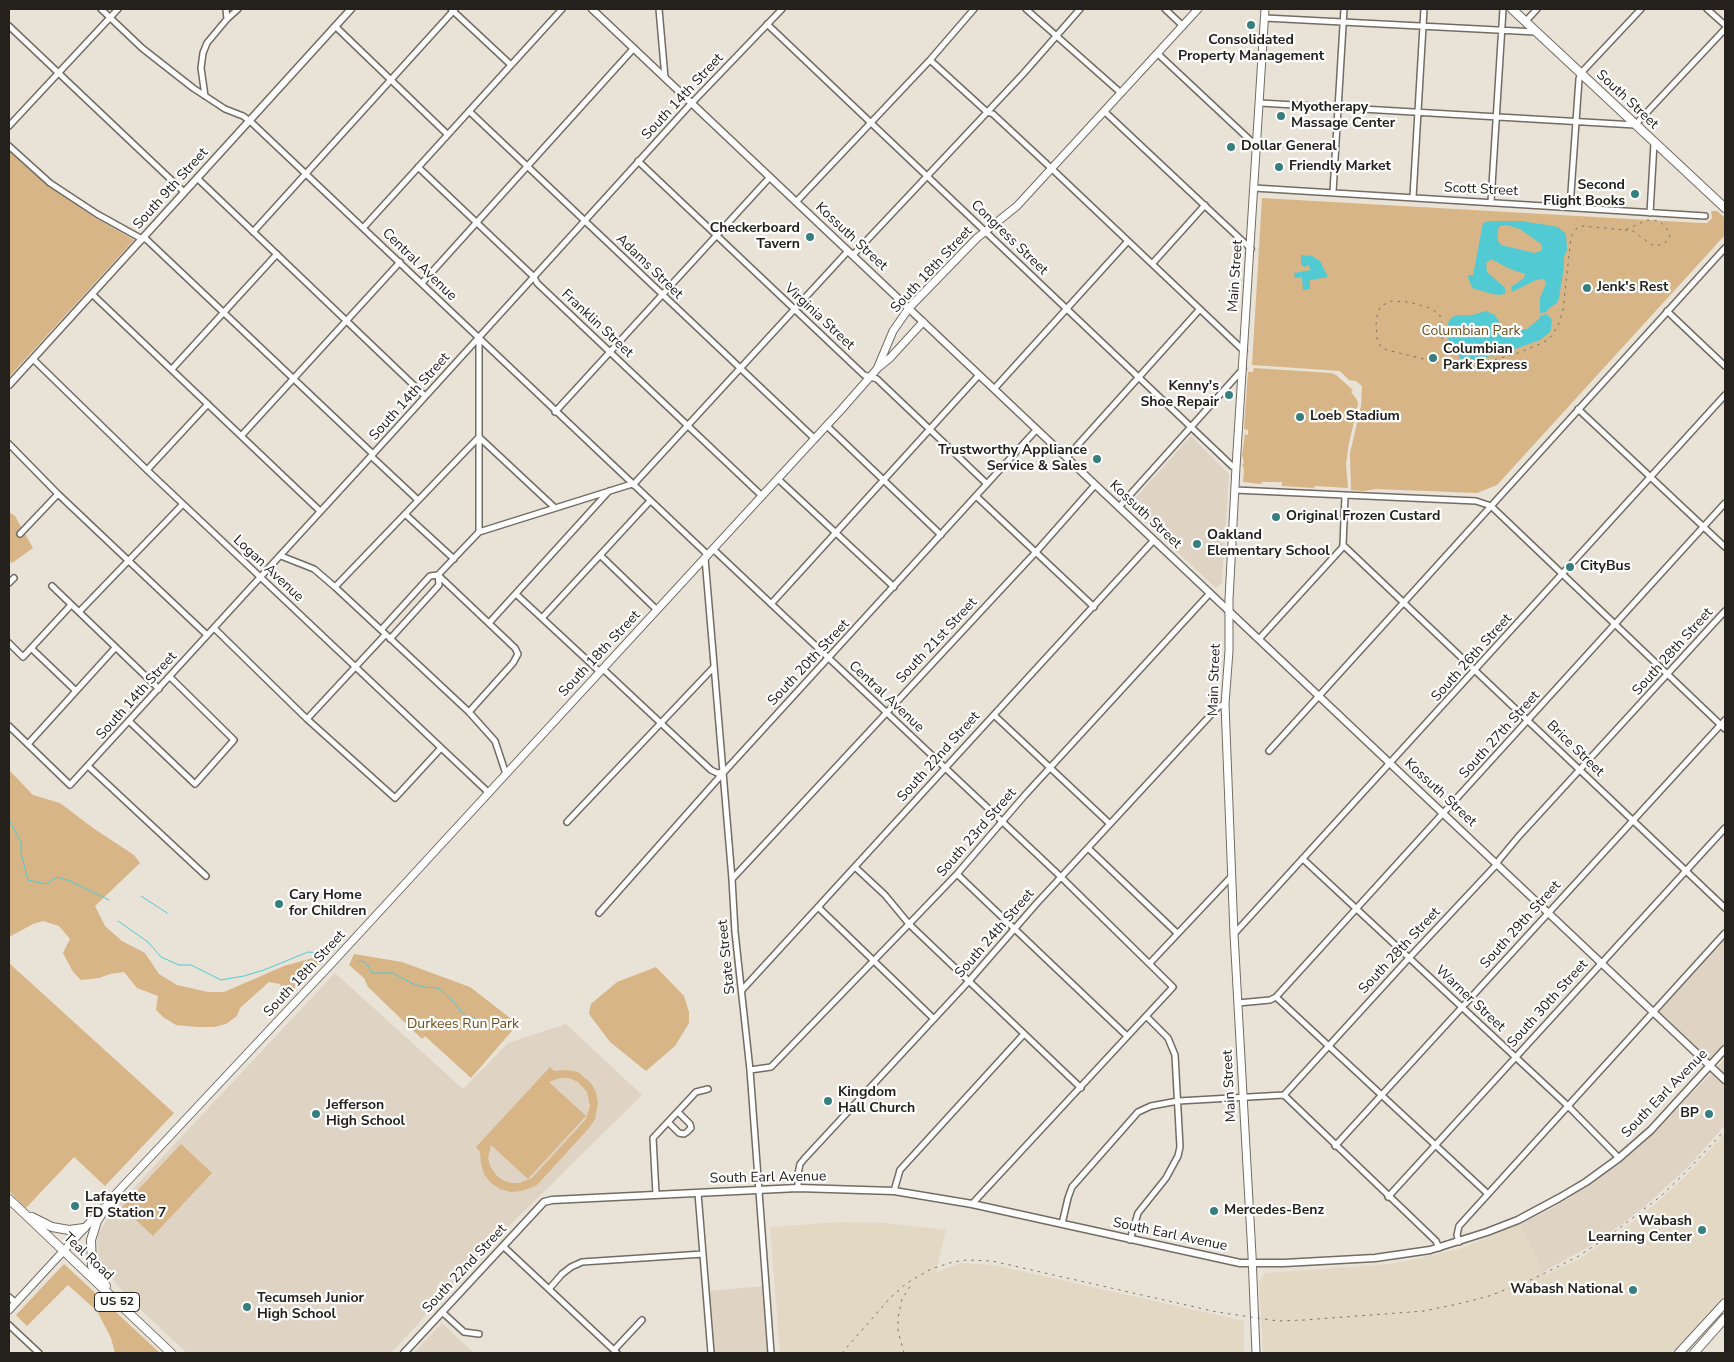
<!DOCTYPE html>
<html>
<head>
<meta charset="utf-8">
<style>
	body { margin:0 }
	#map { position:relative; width:1734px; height:1362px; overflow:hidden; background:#e9e2d7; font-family:"Nunito Sans",sans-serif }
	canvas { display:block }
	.frame { position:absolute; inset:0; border:10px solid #24211d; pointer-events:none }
</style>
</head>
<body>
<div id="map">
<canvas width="1734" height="1362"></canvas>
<div class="frame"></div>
</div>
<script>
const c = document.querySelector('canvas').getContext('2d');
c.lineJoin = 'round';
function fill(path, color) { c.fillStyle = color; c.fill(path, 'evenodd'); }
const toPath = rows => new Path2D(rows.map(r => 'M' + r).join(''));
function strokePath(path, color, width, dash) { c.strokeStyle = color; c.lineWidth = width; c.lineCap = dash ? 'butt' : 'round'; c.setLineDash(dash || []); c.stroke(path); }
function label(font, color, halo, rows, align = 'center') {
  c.font = font + ' "Nunito Sans",sans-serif'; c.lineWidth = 4.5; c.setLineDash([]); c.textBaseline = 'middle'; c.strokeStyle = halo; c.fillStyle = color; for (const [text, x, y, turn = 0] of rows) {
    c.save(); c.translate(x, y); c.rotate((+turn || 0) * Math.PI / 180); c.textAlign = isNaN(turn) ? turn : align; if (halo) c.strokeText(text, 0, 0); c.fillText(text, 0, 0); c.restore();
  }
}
fill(toPath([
	[1191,436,1229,474,1222,583,1216,588,1128,506],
	[1725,933,1725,1049,1710,1066,1654,1012],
	[335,973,463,1089,508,1043,566,1024,642,1095,508,1227,391,1353,187,1353,128,1298,99,1262,97,1240,99,1232,112,1211],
	[1725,1059,1725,1125,1689,1166,1644,1207,1622,1224,1590,1246,1543,1272,1520,1224,1553,1208,1618,1165,1648,1139],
	[766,1286,771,1353,711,1353,706,1291],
	[442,1323,474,1353,414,1353]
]), '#dfd3c4');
fill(toPath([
	[1725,1133,1725,1295,1672,1353,1263,1353,1259,1281,1265,1273,1390,1264,1417,1259,1462,1248,1520,1224,1545,1275,1577,1260,1616,1235,1654,1205,1686,1176],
	[841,1222,886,1223,946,1230,936,1272,960,1263,994,1265,1244,1321,1244,1353,780,1353,770,1227]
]), '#e2d8c3');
fill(toPath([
	[9,149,21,162,49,186,94,217,134,240,9,377],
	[1262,198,1701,223,1707,223,1712,218,1711,211,1717,211,1725,218,1725,235,1497,485,1477,493,1376,489,1364,491,1351,490,1350,453,1361,406,1362,386,1356,381,1349,380,1340,371,1252,365],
	[1254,368,1331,373,1336,375,1353,390,1351,392,1357,400,1358,405,1349,443,1346,464,1348,488,1315,486,1314,488,1282,486,1282,482,1262,482,1261,484,1243,482,1244,469,1242,464,1244,463,1242,455,1245,434,1248,435,1248,430,1244,429,1248,372,1253,372],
	[9,512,15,516,33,548,12,563,9,561],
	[9,770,33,795,60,803,93,828,134,855,140,863,95,906,105,926,122,941,145,953,159,974,177,985,208,992,224,992,284,966,313,958,323,960,286,997,280,984,269,982,240,1008,237,1016,226,1024,214,1027,197,1027,176,1025,163,1017,156,1010,158,996,137,988,124,972,110,974,99,978,81,980,73,972,63,953,70,939,59,926,43,921,33,924,9,937],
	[354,954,402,962,470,987,518,1024,471,1078,425,1036,422,1039,368,987,364,978,349,965],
	[9,963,174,1113,105,1186,74,1157,26,1208,9,1191],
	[656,967,684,996,689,1012,689,1023,675,1046,646,1071,610,1042,589,1014,591,1004,617,982],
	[550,1067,554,1071,567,1070,578,1072,591,1083,596,1092,598,1103,595,1119,589,1128,537,1185,522,1191,511,1192,500,1189,491,1183,484,1174,481,1164,480,1152,476,1147],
	[560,1078,569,1078,578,1082,587,1092,590,1106,586,1119,532,1178,520,1183,512,1183,504,1181,497,1176,490,1166,488,1158,491,1145,528,1179,586,1116,549,1082],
	[181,1144,212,1173,153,1236,122,1207],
	[64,1264,160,1353,115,1353,111,1338,97,1311,68,1285,27,1326,16,1315]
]), '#d8b586');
fill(toPath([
	[1490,221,1520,221,1547,225,1558,227,1566,234,1567,250,1565,255,1564,255,1564,266,1559,298,1557,303,1548,309,1547,312,1540,313,1540,298,1546,283,1544,279,1536,280,1512,292,1511,287,1524,278,1525,274,1510,269,1491,259,1486,263,1487,272,1505,288,1506,293,1500,295,1492,294,1472,288,1468,277,1468,275,1473,275,1483,223],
	[1507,225,1520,229,1541,244,1542,247,1542,250,1535,253,1501,245,1498,241,1498,229,1500,226],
	[1301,255,1312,256,1320,261,1328,277,1310,280,1310,289,1303,290,1302,277,1295,278,1294,273,1311,270,1308,265,1304,267,1301,264],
	[1486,311,1495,315,1501,325,1509,329,1511,331,1527,329,1539,319,1540,316,1547,314,1552,320,1551,329,1550,332,1540,340,1504,353,1474,360,1470,358,1459,359,1460,356,1454,352,1447,337,1447,327,1449,320,1456,315,1472,315]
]), '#52cad4');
strokePath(toPath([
	[9,820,21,842,21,853,28,880,46,884,57,877,70,881,109,900],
	[141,896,167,913],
	[118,921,148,942,161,957,179,965,191,965,221,980,244,976,264,970,308,952,321,953],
	[358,962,362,961,366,963,372,973,393,973,411,983,423,987,438,988,453,1001,464,1015,471,1018,501,1025]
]), '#52cad4', 1);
const minor = toPath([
	[101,9,142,48,193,88,225,109,243,116,250,121,708,555],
	[226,9,227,19],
	[451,9,511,65],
	[659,9,665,78],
	[1026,9,1121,93],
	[1165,9,1183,26],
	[1707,9,1725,25],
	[1265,18,1536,32],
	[1525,22,1537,9],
	[767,24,1232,466,1236,467],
	[9,26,184,192],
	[335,26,447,134],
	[1157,53,1251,141,1257,142],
	[930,60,987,112,993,114,1051,168,1244,351],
	[205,96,201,68,203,53,207,43,227,19,238,9],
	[1260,103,1635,125,1725,29],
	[469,111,815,439],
	[1104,111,1251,249],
	[9,126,118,9],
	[9,146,50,183,97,214,142,239,146,239,373,454],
	[638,161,864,375,877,379,987,484],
	[418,167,534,277,537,283,762,496],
	[197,178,425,396],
	[1254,188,1705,216],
	[1333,192,1344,9],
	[1413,197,1424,9],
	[796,202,930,60,974,9],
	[1491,202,1503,9],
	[1570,207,1579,79,1581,73,1641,9],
	[1650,213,1654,143],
	[363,228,562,9],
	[253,232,455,9],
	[853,255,1023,74,1080,9],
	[1152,264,1205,205],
	[422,283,634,48],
	[92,294,320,511],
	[1667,311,1725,366],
	[479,339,479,532],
	[33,359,147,470,489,793],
	[172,369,277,254],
	[994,389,1128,241],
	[1578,409,1725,547],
	[555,412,770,177],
	[827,426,941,535],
	[242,435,400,262],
	[9,444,58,494,207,635],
	[371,456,418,500],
	[1067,457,1200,309],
	[147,470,208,404],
	[778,479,894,587],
	[633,485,848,251],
	[1235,490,1476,501,1491,506,1725,729],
	[976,496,1094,607],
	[1119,507,1243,369],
	[405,514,454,559],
	[479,532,632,484],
	[20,534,58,494],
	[1343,545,1725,908],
	[713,549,1061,877,1173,987,972,1204],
	[600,555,657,610],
	[281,556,314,569,335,587,469,712,495,741,506,774],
	[705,558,732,879,735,932,750,1070,771,1353],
	[438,575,515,648,518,654,513,663,469,712],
	[9,583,14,578],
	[52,586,159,689],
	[335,587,479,437,555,508],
	[516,594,600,672],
	[771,604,979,375],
	[79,612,183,504],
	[542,618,650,501],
	[489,623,609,491],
	[214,628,307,719,395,798,441,748],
	[381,630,430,576,438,575,479,532],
	[390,639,439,585,438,575],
	[1259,639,1342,548,1343,545,1345,496],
	[9,643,23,657,71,605],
	[31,648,76,691],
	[603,669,711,770,717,773,724,772],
	[994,715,1110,824],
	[307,719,385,635],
	[129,721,195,784,234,740,170,677],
	[9,726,70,785,373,454,688,107,782,9],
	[28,744,115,648],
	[1269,751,1725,248],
	[88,766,206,876],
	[567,822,714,667],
	[1088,848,1177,933],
	[1303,859,1568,1106,1619,1158],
	[855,867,885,895,909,924,1081,1088],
	[957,874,1127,1036],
	[732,879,1035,553,1095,485],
	[818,907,934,1019],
	[599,913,724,772,1037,429],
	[1234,934,1725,395],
	[1150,963,1231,877],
	[742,990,1154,540],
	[1276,997,1488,1194],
	[1238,1003,1270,1000,1276,997,1725,503],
	[750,1070,771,1067,909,924,957,874,1025,795,1210,593],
	[1284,1095,1436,1241,1439,1248],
	[668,1122,679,1133,684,1134,687,1132,691,1128,690,1124,678,1112],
	[1335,1146,1725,720],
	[798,1188,798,1174,800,1164,805,1158,969,981,1037,903,1218,707,1225,704],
	[894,1191,900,1170,1024,1034],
	[698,1193,711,1353],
	[656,1194,653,1138,696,1092,708,1089],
	[1388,1197,1725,828],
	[1062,1224,1068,1198,1072,1187,1138,1112,1151,1106,1178,1101,1284,1095,1409,958,1497,864,1499,860,1519,836,1725,611],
	[1130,1240,1138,1213,1166,1178,1178,1156,1180,1147,1175,1055,1168,1038,1146,1016],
	[1459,1242,1457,1235,1459,1226,1725,933],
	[503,1246,617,1353],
	[549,1289,562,1274,571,1267,582,1262,703,1254],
	[9,1297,16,1303],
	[442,1312,464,1332,479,1334],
	[9,1325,39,1353],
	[614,1350,642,1320]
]);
const tertiary = toPath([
	[592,9,1725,1080],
	[9,385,351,9],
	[404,1353,544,1202,552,1200,798,1188,894,1191,972,1204,1240,1263,1284,1263,1375,1258,1430,1250,1487,1232,1518,1220,1559,1198,1586,1182,1619,1158,1651,1130,1725,1049]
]);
const secondary = toPath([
	[879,367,890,358,923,322],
	[110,1200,332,963,841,410,877,369,893,331,909,308,977,238,1017,206,1198,9],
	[9,1310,103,1208],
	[1256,1353,1252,1255,1234,934,1225,704,1229,651,1229,599,1236,467,1265,9]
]);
const primary = toPath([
	[1512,9,1725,208],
	[9,1199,171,1353],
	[32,1217,52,1227,69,1230,84,1228],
	[106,1286,95,1272,92,1266,91,1240,97,1221,113,1197],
	[1679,1353,1725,1303],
	[1694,1353,1725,1318]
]);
strokePath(minor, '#726c63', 8);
strokePath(tertiary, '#726c63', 9);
strokePath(secondary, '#726c63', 9);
strokePath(primary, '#726c63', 10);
strokePath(minor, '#fff', 5);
strokePath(tertiary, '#fff', 6);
strokePath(secondary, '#fff', 7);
strokePath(primary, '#fff', 8);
strokePath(toPath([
	[1457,365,1446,351,1442,338,1441,318,1439,314,1430,308,1409,302,1390,301,1380,307,1376,320,1377,339,1381,347,1387,350,1440,363,1465,365,1490,361,1518,353,1540,344,1549,339,1553,334,1559,323,1563,310,1571,237,1577,228,1582,226,1625,230,1647,220,1659,221,1666,227,1670,235,1667,241,1661,245,1652,245,1633,231,1625,230],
	[842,1353,890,1298,907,1283,931,1269,953,1262,967,1260,992,1261,1217,1312,1278,1321,1304,1320,1424,1311,1458,1304,1489,1296,1533,1279,1577,1257,1608,1237,1661,1196,1688,1170,1725,1130],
	[904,1353,898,1331,898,1318,902,1299,911,1285]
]), '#79746d', 1, [2.5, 5]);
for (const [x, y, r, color] of [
	[1251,25,5,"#377f7e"],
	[1281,116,5,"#377f7e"],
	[1231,147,5,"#377f7e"],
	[1279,167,5,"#377f7e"],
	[1635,194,5,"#377f7e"],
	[810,237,5,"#377f7e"],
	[1587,288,5,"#377f7e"],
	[1433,358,5,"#377f7e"],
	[1229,395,5,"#377f7e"],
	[1300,417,5,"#377f7e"],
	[1097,459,5,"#377f7e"],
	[1276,517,5,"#377f7e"],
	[1197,544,5,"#377f7e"],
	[1570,567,5,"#377f7e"],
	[279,904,5,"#377f7e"],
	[828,1101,5,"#377f7e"],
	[316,1114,5,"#377f7e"],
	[1709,1114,5,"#377f7e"],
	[75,1206,5,"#377f7e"],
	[1214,1211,5,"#377f7e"],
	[1702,1230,5,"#377f7e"],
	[1633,1290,5,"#377f7e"],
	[247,1307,5,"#377f7e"]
]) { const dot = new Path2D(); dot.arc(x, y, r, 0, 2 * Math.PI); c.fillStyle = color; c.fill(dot); strokePath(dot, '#fff', 2); }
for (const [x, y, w] of [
	[117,1302,45]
]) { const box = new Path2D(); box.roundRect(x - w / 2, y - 9.5, w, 19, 4); c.fillStyle = '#fff'; c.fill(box); strokePath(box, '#24211d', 1); }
label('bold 12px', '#24211d', null, [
	["US 52",117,1302]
]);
label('bold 14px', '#24211d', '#fff', [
	["Consolidated",1251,41,"center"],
	["Property Management",1251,57,"center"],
	["Myotherapy",1291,108],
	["Massage Center",1291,124],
	["Dollar General",1241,147],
	["Friendly Market",1289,167],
	["Second",1625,186,"right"],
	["Flight Books",1625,202,"right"],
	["Checkerboard",800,229,"right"],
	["Tavern",800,245,"right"],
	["Jenk's Rest",1597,288],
	["Columbian",1443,350],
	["Park Express",1443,366],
	["Kenny's",1219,387,"right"],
	["Shoe Repair",1219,403,"right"],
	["Loeb Stadium",1310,417],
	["Trustworthy Appliance",1087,451,"right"],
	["Service & Sales",1087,467,"right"],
	["Original Frozen Custard",1286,517],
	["Oakland",1207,536],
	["Elementary School",1207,552],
	["CityBus",1580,567],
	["Cary Home",289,896],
	["for Children",289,912],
	["Kingdom",838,1093],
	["Hall Church",838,1109],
	["Jefferson",326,1106],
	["High School",326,1122],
	["BP",1699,1114,"right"],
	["Lafayette",85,1198],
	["FD Station 7",85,1214],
	["Mercedes-Benz",1224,1211],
	["Wabash",1692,1222,"right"],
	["Learning Center",1692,1238,"right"],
	["Wabash National",1623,1290,"right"],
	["Tecumseh Junior",257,1299],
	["High School",257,1315]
], 'left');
label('14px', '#24211d', '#fff', [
	["South 14th Street",683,97,-47],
	["South Street",1627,100,43],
	["South 9th Street",171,189,-48],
	["Scott Street",1481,190,3],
	["Kossuth Street",851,237,43],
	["Congress Street",1009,238,44],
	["Central Avenue",419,265,44],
	["Adams Street",649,267,44],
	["South 18th Street",932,270,-47],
	["Main Street",1236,276,-86],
	["Virginia Street",819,317,43],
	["Franklin Street",597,324,43],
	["South 14th Street",410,397,-48],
	["Kossuth Street",1145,515,43],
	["Logan Avenue",268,569,43],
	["South 21st Street",937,641,-47],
	["South 28th Street",1673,652,-48],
	["South 18th Street",600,654,-47],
	["South 26th Street",1472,658,-48],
	["South 20th Street",809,663,-47],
	["Main Street",1215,680,-88],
	["South 14th Street",137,696,-48],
	["Central Avenue",886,697,43],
	["South 27th Street",1500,735,-48],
	["Brice Street",1575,749,44],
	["South 22nd Street",939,757,-48],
	["Kossuth Street",1440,793,43],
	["South 23rd Street",977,833,-49],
	["South 29th Street",1521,925,-48],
	["South 24th Street",995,934,-49],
	["South 28th Street",1400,951,-47],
	["State Street",727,957,-96],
	["South 18th Street",305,974,-47],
	["Warner Street",1470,999,43],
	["South 30th Street",1548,1004,-48],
	["Main Street",1230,1086,-93],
	["South Earl Avenue",1665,1094,-46],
	["South Earl Avenue",768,1178,-1],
	["South Earl Avenue",1170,1235,12],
	["Teal Road",88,1257,43],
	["South 22nd Street",465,1269,-47]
]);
label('14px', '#704e19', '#fff', [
	["Columbian Park",1471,332],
	["Durkees Run Park",463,1025]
]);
</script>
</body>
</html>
